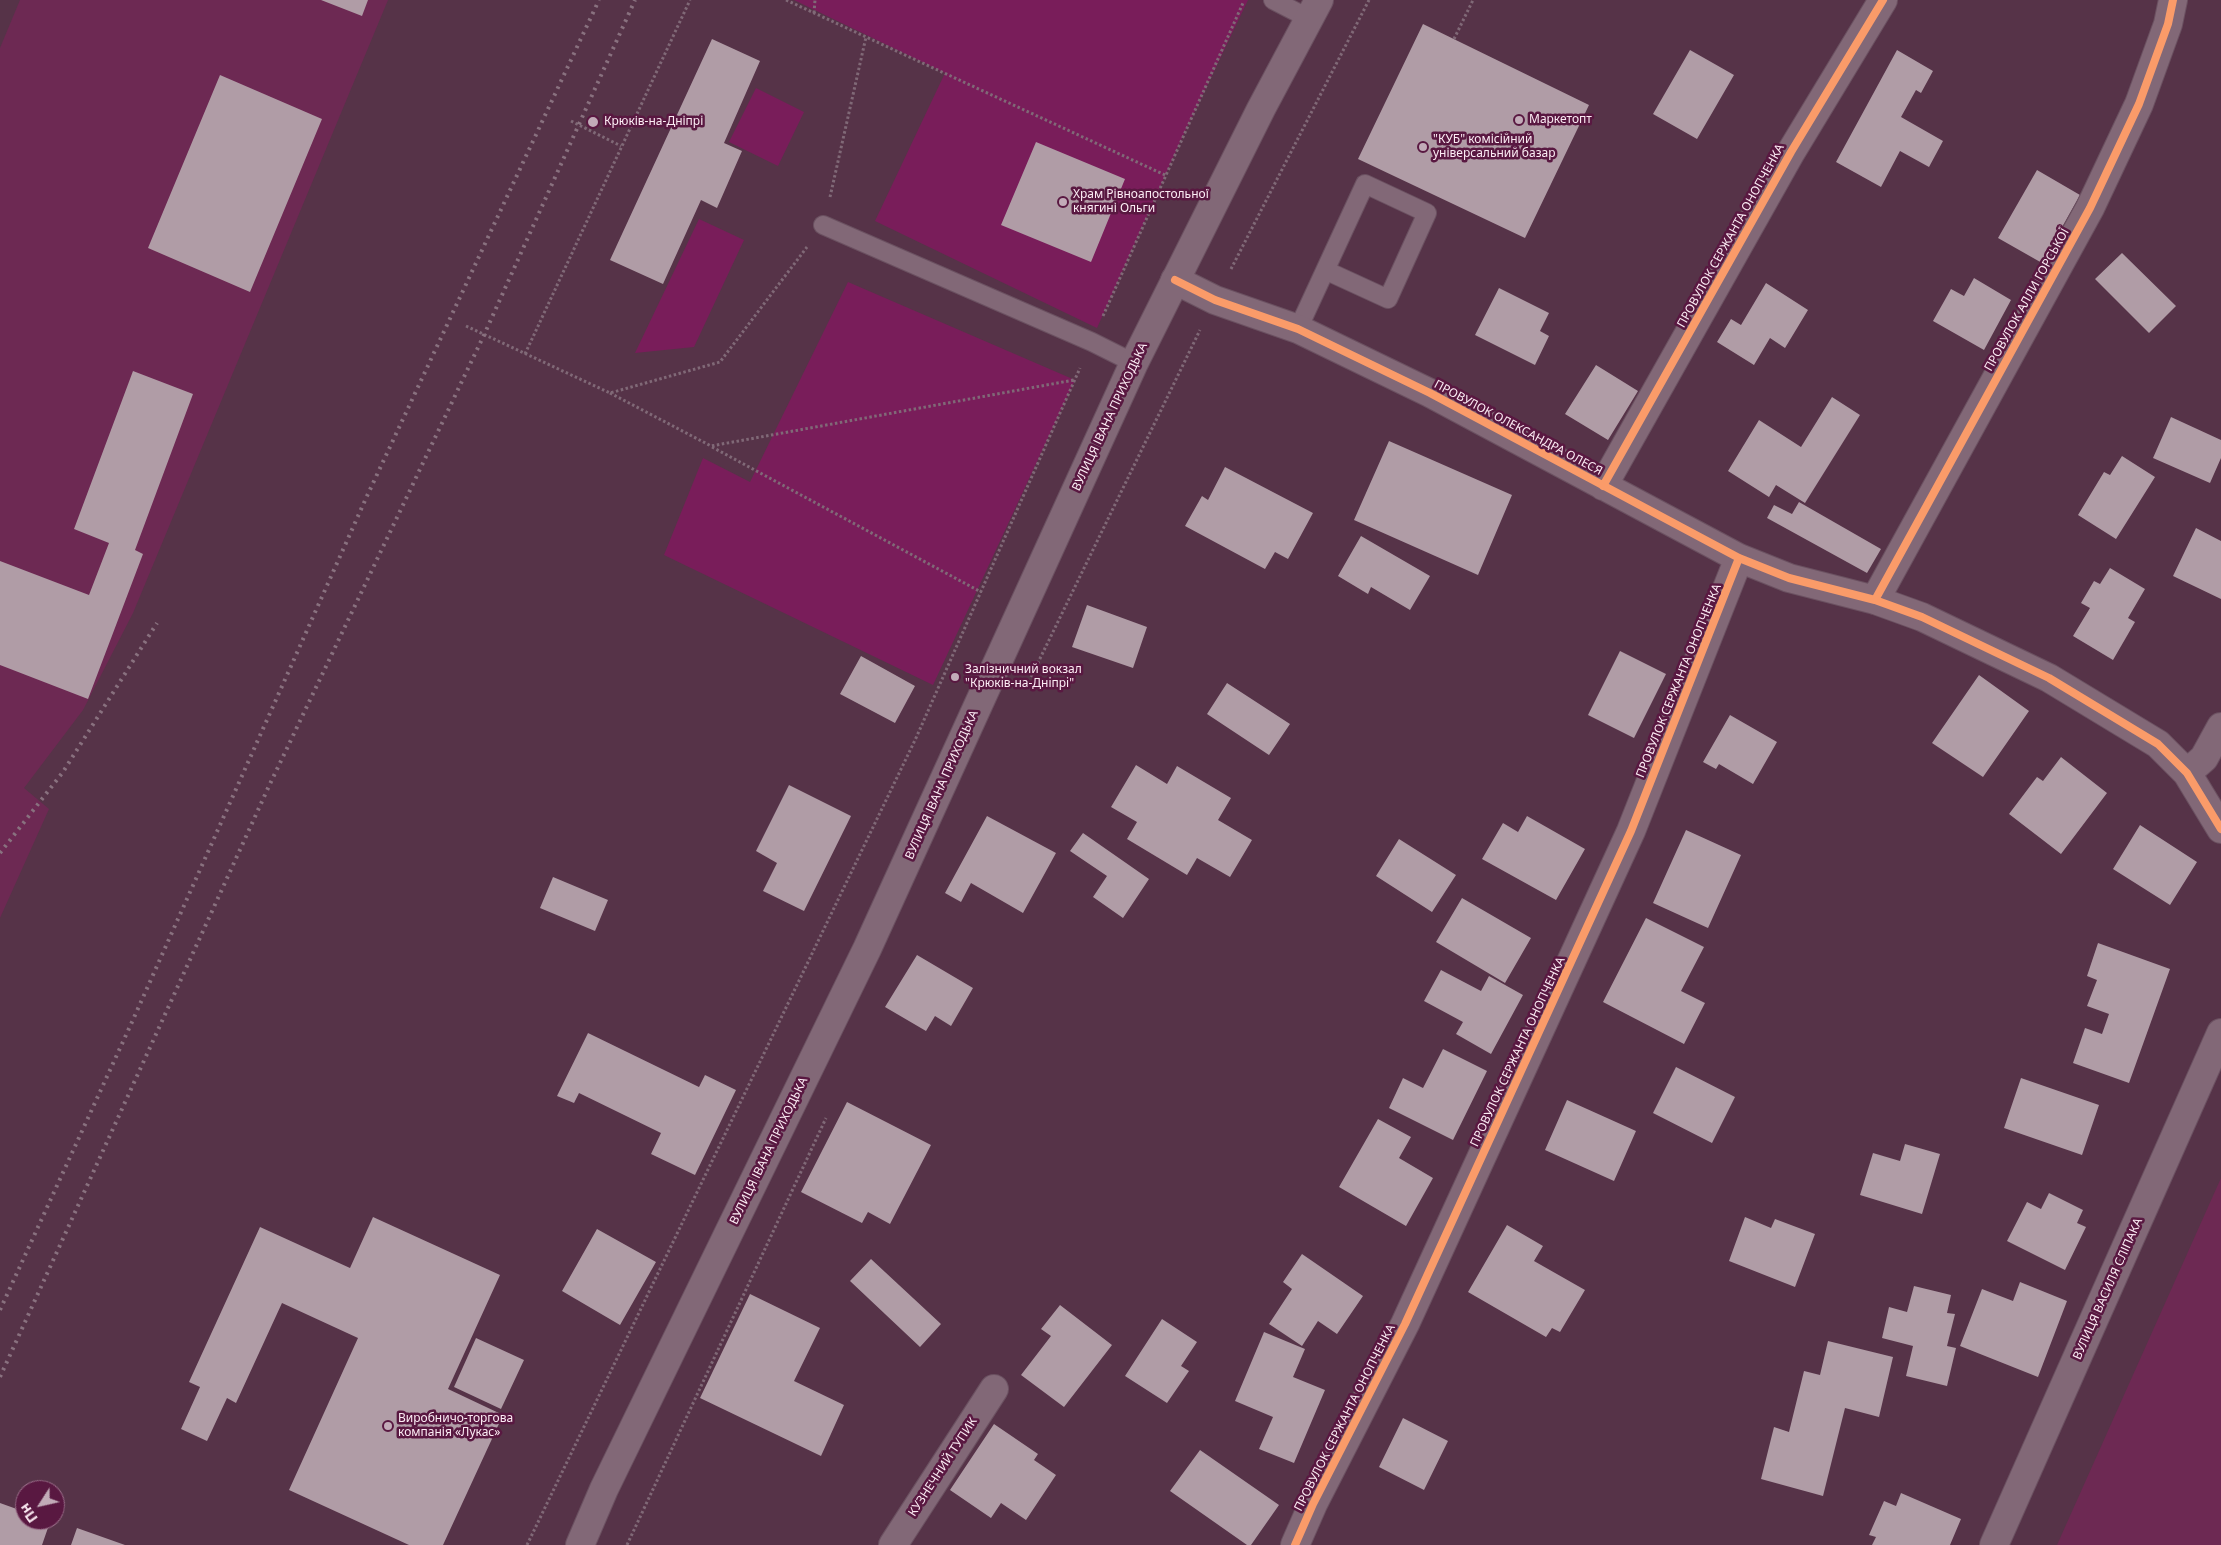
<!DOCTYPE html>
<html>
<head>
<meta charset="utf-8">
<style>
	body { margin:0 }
	#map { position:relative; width:2221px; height:1545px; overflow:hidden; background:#563348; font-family:"Noto Sans",sans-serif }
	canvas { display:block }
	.north { position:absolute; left:15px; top:1480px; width:50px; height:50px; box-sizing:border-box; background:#591841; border:1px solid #9a6d89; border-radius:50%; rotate:235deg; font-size:14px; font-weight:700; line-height:20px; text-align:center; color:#fcecf4 }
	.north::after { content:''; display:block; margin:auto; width:18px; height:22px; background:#c2abb8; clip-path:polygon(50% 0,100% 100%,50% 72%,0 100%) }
</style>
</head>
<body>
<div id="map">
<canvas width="2221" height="1545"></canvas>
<div class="north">Пн</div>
</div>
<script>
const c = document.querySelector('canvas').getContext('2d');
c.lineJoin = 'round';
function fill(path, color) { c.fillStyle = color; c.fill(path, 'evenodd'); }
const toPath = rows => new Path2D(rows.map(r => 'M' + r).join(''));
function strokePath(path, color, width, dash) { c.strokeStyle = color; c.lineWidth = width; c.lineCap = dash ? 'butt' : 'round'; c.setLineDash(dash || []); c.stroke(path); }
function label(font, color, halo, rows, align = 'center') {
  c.font = font + ' "Noto Sans",sans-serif'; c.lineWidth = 5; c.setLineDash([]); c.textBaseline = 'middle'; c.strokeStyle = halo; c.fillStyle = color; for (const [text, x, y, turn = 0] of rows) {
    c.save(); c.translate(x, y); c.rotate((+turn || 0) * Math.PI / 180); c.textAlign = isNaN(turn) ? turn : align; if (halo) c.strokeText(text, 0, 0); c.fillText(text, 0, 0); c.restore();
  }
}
fill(toPath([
	[20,0,388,0,133,613,83,710,24,788,49,809,0,918,0,48],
	[2221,1178,2221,1545,2057,1545]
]), '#6d2953');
fill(toPath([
	[794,0,1248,0,1181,140,1097,328,875,221,945,73],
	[756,88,804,112,778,166,729,142],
	[699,219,744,240,694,347,635,353],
	[848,282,1075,380,933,685,664,555,703,458,750,482]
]), '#791d5a');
fill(toPath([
	[321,0,368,0,362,16],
	[1423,24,1589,105,1525,238,1358,159],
	[712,39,760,61,724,143,742,151,717,208,701,200,663,284,610,260],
	[1690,50,1734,75,1697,139,1653,114],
	[1897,50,1933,71,1921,93,1916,90,1901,117,1943,141,1929,167,1900,151,1881,187,1836,162],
	[220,75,322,119,250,292,148,248],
	[1036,142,1125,179,1091,262,1001,225],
	[2037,170,2080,195,2042,263,1998,238],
	[2122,253,2176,306,2149,333,2095,279],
	[1974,278,2011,300,1984,350,1933,321,1951,289,1964,296],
	[1766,283,1808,310,1785,348,1770,338,1754,365,1717,342,1731,319,1741,325],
	[1499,288,1549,313,1540,331,1549,336,1535,365,1475,335],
	[1596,365,1638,391,1608,440,1565,414],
	[133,371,193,394,135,550,143,554,88,699,0,665,0,561,89,595,109,543,74,529],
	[1832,397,1860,415,1805,503,1776,485,1769,497,1728,471,1759,420,1801,447],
	[2171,417,2221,440,2221,458,2210,483,2153,458],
	[1389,441,1512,495,1478,575,1354,520],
	[2122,456,2155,477,2116,539,2078,515,2104,472,2110,475],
	[1225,467,1313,513,1288,559,1275,552,1265,569,1185,526,1202,496,1208,500],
	[1799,502,1881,549,1867,573,1767,518,1774,505,1792,514],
	[2196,528,2221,541,2221,599,2173,576],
	[1361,536,1430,576,1410,610,1371,587,1368,594,1338,576],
	[2110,568,2145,589,2128,618,2135,622,2113,660,2073,636,2090,608,2081,603,2094,581,2100,584],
	[1087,605,1147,627,1133,668,1072,647],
	[1620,651,1666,674,1634,738,1588,715],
	[861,656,915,686,895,723,840,694],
	[1979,675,2029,711,1983,777,1932,743],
	[1227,683,1290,724,1269,755,1207,714],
	[1730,715,1777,742,1753,784,1719,764,1716,769,1703,762],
	[2061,757,2107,793,2061,854,2009,814,2037,777,2043,781],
	[1136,765,1167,784,1177,766,1231,798,1218,820,1252,840,1230,877,1197,858,1187,875,1127,839,1137,822,1111,807],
	[789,785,851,816,804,911,763,891,777,863,756,851],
	[987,816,1056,853,1023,913,971,883,961,902,945,893],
	[1527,816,1585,849,1556,900,1482,859,1503,823,1518,832],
	[2140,825,2197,862,2170,905,2113,869],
	[1686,830,1741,855,1708,928,1653,903],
	[1083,833,1149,879,1123,918,1093,897,1107,876,1070,851],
	[1399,839,1456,875,1432,912,1376,876],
	[553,877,608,900,595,931,540,908],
	[1462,898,1531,938,1505,983,1436,942],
	[1646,918,1704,947,1681,991,1705,1003,1684,1044,1603,1002],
	[2098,943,2170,969,2129,1083,2073,1063,2085,1028,2102,1034,2109,1014,2087,1006,2097,980,2087,976],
	[917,955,973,988,951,1026,935,1016,926,1031,885,1007],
	[1441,970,1481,991,1489,976,1523,995,1491,1054,1456,1034,1463,1022,1424,1001],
	[588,1033,699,1087,705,1075,736,1090,695,1175,651,1154,661,1133,579,1093,574,1103,557,1096],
	[1443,1049,1487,1071,1453,1140,1389,1108,1403,1078,1423,1088],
	[1676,1067,1735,1097,1712,1143,1653,1113],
	[2021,1078,2099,1105,2082,1155,2004,1128],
	[1567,1100,1636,1131,1614,1181,1545,1150],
	[847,1102,931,1145,890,1224,868,1212,862,1223,801,1192],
	[1378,1119,1411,1137,1399,1158,1433,1178,1406,1226,1339,1187],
	[1905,1144,1940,1154,1922,1214,1860,1195,1873,1153,1900,1161],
	[2049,1193,2083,1210,2077,1223,2086,1227,2065,1270,2007,1241,2027,1202,2041,1209],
	[373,1217,500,1275,448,1389,503,1415,443,1545,409,1545,289,1490,358,1338,282,1303,236,1403,227,1398,207,1441,181,1429,200,1387,189,1382,260,1227,350,1268],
	[1745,1217,1771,1228,1775,1219,1815,1234,1795,1287,1729,1261],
	[1507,1225,1543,1246,1534,1261,1585,1290,1560,1332,1552,1328,1546,1337,1468,1292],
	[597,1229,656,1262,620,1325,562,1291],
	[1302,1254,1363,1296,1337,1334,1318,1321,1302,1346,1269,1324,1292,1289,1283,1282],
	[871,1259,941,1324,920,1347,850,1281],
	[2020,1282,2067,1301,2038,1377,1960,1346,1982,1289,2013,1301],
	[1914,1286,1951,1295,1947,1313,1955,1314,1947,1346,1956,1348,1947,1386,1906,1376,1913,1346,1882,1338,1889,1307,1907,1312],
	[750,1294,820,1328,794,1381,844,1405,821,1456,700,1398],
	[1060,1305,1112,1345,1064,1407,1021,1375,1051,1336,1041,1329],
	[1162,1319,1197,1342,1181,1366,1189,1371,1167,1403,1125,1376],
	[1264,1332,1305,1349,1293,1377,1325,1390,1294,1463,1259,1449,1273,1417,1235,1401],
	[476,1338,524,1360,501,1409,454,1387],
	[1828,1341,1893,1357,1879,1417,1845,1408,1823,1496,1761,1479,1774,1427,1789,1432,1804,1371,1820,1375],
	[1403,1418,1448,1441,1424,1490,1379,1467],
	[994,1424,1038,1454,1034,1460,1056,1475,1026,1520,1001,1503,991,1518,950,1490],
	[1200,1450,1279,1505,1251,1545,1247,1545,1170,1491],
	[1901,1493,1961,1519,1950,1545,1872,1545,1876,1537,1869,1535,1884,1501,1896,1506],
	[0,1503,25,1512,25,1520,45,1520,50,1522,42,1545,0,1545],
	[77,1528,125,1545,71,1545]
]), '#b09ca6');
const service = toPath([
	[1273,0,1310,19],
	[823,225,1092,342,1134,363],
	[1298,329,1365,184,1427,213,1388,299,1327,271]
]);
const minor = toPath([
	[1175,280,1215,300,1298,329,1430,393,1739,558,1789,578,1875,600,1922,617,2049,678,2158,744,2187,773,2221,829],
	[1603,486,1791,152,1883,0],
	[1875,600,2090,208,2139,104,2168,24,2173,0],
	[2187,773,2204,758,2221,727],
	[893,1545,994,1389],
	[1295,1545,1313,1504,1405,1324,1631,831,1739,558],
	[1994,1545,2221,1033]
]);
const secondary = toPath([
	[580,1545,604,1489,867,949,1134,363,1261,109,1319,0]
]);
strokePath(service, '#6b5161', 20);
strokePath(minor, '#6b5161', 30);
strokePath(secondary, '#6b5161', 30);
strokePath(toPath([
	[786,0,1165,175],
	[814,13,815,0],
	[1454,39,1473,0],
	[571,121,621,146],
	[830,197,866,37],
	[1231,269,1369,0],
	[1103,316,1243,3],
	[466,326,610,393,720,362,807,247],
	[525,354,690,0],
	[610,393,711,446,1074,380],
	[712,447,981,592],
	[1031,677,1200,330],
	[527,1545,916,738,1080,368],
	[627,1545,826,1118]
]), '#806977', 3, [2.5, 2.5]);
strokePath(service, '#826877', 18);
strokePath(minor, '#826877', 28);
strokePath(secondary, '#826877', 28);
strokePath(toPath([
	[0,853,63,772,157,623],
	[0,1310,132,1022,367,496,599,0],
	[0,1377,269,786,484,335,635,0]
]), '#89717f', 4, [2.5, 5]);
strokePath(toPath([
	[1175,280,1215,300,1298,329,1430,393,1739,558,1789,578,1875,600,1922,617,2049,678,2158,744,2187,773,2221,829],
	[1603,486,1791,152,1883,0],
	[1875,600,2090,208,2139,104,2168,24,2173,0],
	[1295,1545,1313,1504,1405,1324,1631,831,1739,558]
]), '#fa9b69', 8);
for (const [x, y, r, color] of [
	[1519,120,5,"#c2abb8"],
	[593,122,6,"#c2abb8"],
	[1423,147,5,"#c2abb8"],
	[1063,202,5,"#c2abb8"],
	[955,677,5,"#c2abb8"],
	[388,1426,5,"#c2abb8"]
]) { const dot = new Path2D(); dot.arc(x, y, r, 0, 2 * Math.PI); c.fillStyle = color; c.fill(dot); strokePath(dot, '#591841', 2); }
label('12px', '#fcecf4', '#591841', [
	["Маркетопт",1529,120],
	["Крюків-на-Дніпрі",604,122],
	["\"КУБ\" комісійний",1433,140],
	["універсальний базар",1433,154],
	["Храм Рівноапостольної",1073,195],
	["княгині Ольги",1073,209],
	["Залізничний вокзал",965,670],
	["\"Крюкiв-на-Днiпрi\"",965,684],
	["Виробничо-торгова",398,1419],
	["компанія «Лукас»",398,1433]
], 'left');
label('12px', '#fcecf4', '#591841', [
	["ПРОВУЛОК СЕРЖАНТА ОНОПЧЕНКА",1731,236,-61],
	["ПРОВУЛОК АЛЛИ ГОРСЬКОЇ",2027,300,-61],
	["ВУЛИЦЯ ІВАНА ПРИХОДЬКА",1110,417,-65],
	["ПРОВУЛОК ОЛЕКСАНДРА ОЛЕСЯ",1518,428,28],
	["ПРОВУЛОК СЕРЖАНТА ОНОПЧЕНКА",1679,681,-68],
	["ВУЛИЦЯ ІВАНА ПРИХОДЬКА",942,785,-66],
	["ПРОВУЛОК СЕРЖАНТА ОНОПЧЕНКА",1518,1052,-65],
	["ВУЛИЦЯ ІВАНА ПРИХОДЬКА",769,1151,-64],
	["ВУЛИЦЯ ВАСИЛЯ СЛІПАКА",2108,1289,-66],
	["ПРОВУЛОК СЕРЖАНТА ОНОПЧЕНКА",1345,1418,-63],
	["КУЗНЕЧНИЙ ТУПИК",943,1467,-57]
]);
</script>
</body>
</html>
